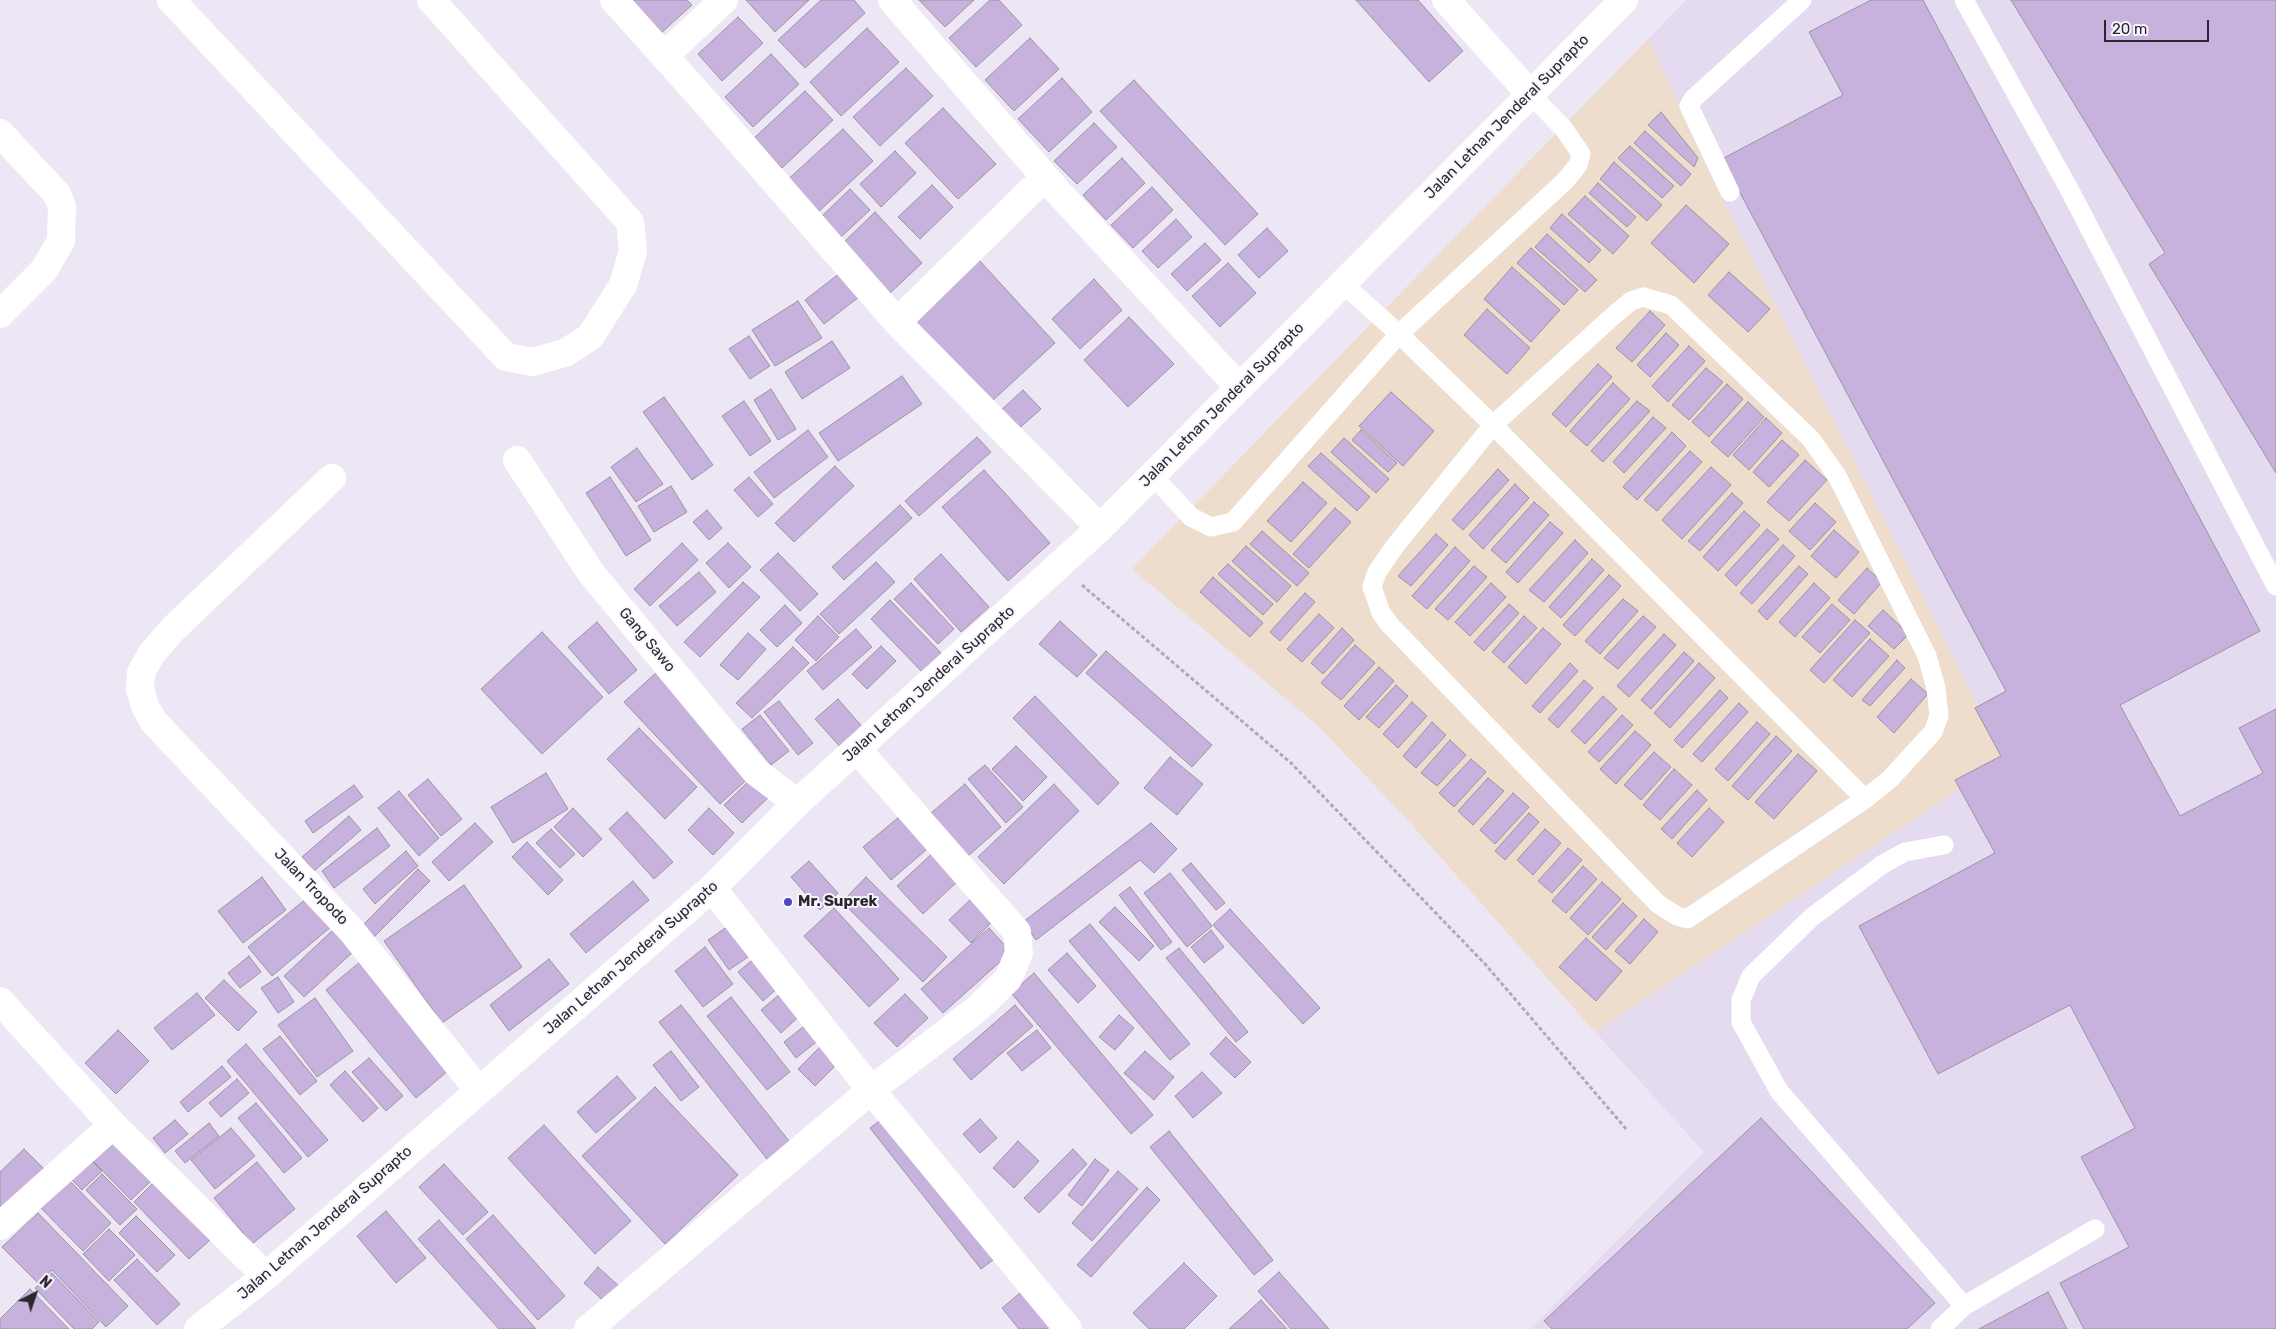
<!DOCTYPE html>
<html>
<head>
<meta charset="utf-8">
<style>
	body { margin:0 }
	#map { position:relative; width:2276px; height:1329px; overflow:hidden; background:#ede7f5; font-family:Rubik,sans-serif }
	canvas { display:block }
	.north { position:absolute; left:10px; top:1269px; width:50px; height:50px; -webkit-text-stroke:4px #f9f5fe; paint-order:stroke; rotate:41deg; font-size:14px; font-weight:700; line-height:20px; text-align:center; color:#29272c }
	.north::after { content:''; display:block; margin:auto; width:18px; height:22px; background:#29272c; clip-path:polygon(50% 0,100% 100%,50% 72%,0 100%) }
	.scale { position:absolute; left:2104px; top:20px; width:105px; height:22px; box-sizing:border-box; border:2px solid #29272c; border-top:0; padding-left:6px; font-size:15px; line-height:18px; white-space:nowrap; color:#29272c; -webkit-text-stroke:4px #f9f5fe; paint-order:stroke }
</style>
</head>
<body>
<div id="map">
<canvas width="2276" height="1329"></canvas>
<div class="north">N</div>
<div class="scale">20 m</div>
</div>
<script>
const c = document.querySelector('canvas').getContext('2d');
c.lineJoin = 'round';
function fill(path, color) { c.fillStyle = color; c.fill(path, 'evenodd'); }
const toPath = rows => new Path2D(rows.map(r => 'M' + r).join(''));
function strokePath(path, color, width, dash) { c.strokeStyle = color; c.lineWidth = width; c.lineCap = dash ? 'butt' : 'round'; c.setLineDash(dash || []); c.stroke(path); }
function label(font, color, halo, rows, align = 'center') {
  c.font = font + ' Rubik,sans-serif'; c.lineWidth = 4; c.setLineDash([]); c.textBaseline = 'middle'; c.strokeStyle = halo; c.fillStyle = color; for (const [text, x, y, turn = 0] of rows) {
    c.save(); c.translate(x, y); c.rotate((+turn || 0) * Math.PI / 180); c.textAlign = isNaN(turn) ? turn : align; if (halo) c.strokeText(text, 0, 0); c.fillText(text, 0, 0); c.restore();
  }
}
fill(toPath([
	[1649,38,1709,173,2006,759,1595,1032,1404,816,1317,725,1132,569]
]), '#edc');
fill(toPath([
	[1686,0,2276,0,2276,1329,1530,1329,1704,1152,1595,1032,2005,759,1709,173,1649,38]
]), '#e5dbf0');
const building = toPath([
	[631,0,687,0,692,5,660,34,631,0],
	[746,0,809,0,775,32,746,0],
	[821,0,854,0,865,13,805,68,778,40,821,0],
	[919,0,974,0,945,27,919,0],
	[990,0,999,0,1022,25,976,67,949,38,990,0],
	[1356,0,1418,0,1463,51,1429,82,1356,0],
	[1871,0,1923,0,2260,631,2120,705,2180,816,2263,773,2239,728,2276,709,2276,1329,2084,1329,2060,1283,2129,1247,2081,1157,2135,1128,2070,1005,1938,1074,1859,926,1995,853,1955,780,2001,756,1975,708,2006,691,1722,159,1843,95,1809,32,1871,0],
	[2011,0,2276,0,2276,473,2149,264,2165,253,2011,0],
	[738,17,763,43,722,81,698,54,738,17],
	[867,28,899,62,841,116,810,82,867,28],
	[1030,38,1059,69,1014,111,985,80,1030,38],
	[771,54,799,84,753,127,725,97,771,54],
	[906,68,933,96,880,146,853,117,906,68],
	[1062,78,1092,112,1049,152,1018,119,1062,78],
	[1134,80,1258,214,1225,245,1100,111,1134,80],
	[805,91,833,120,782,168,754,138,805,91],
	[943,108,996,164,958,199,905,143,943,108],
	[1661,112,1698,158,1694,167,1648,125,1661,112],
	[1094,123,1117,147,1077,184,1054,161,1094,123],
	[843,129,873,161,814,216,783,184,843,129],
	[1645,131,1691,174,1681,186,1634,143,1645,131],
	[1630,146,1674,186,1662,198,1618,158,1630,146],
	[895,151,916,173,881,207,860,184,895,151],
	[1122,158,1145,183,1106,220,1083,195,1122,158],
	[1614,162,1662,205,1647,221,1600,179,1614,162],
	[1598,183,1636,217,1627,227,1589,193,1598,183],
	[932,185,953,207,920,239,898,217,932,185],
	[1152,187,1173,210,1133,248,1111,225,1152,187],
	[850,189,870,210,840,238,821,217,850,189],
	[1585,196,1629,236,1613,254,1568,214,1585,196],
	[1686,205,1729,244,1694,283,1651,243,1686,205],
	[875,212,922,263,888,295,841,245,875,212],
	[1562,214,1601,250,1589,263,1550,228,1562,214],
	[1176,219,1192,237,1158,268,1142,251,1176,219],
	[1267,228,1288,251,1259,278,1238,255,1267,228],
	[1547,234,1597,280,1585,292,1535,247,1547,234],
	[1205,243,1221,260,1187,291,1171,274,1205,243],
	[1531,248,1578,290,1564,305,1517,263,1531,248],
	[979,260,1055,343,990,403,913,321,979,260],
	[1228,263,1256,293,1220,327,1192,296,1228,263],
	[1512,267,1560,310,1531,342,1484,299,1512,267],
	[1729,272,1770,309,1748,332,1708,295,1729,272],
	[840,273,859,297,824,324,805,300,840,273],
	[1094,279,1122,310,1080,349,1052,319,1094,279],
	[798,301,822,338,775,366,752,330,798,301],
	[1487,309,1530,348,1507,374,1464,335,1487,309],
	[1650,311,1665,325,1632,362,1616,348,1650,311],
	[1129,317,1174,364,1128,407,1084,360,1129,317],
	[1666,333,1679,345,1650,377,1637,365,1666,333],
	[749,336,770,366,750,379,729,349,749,336],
	[832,341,850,368,802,399,785,372,832,341],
	[1689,346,1705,361,1668,402,1652,386,1689,346],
	[1598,364,1612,377,1566,427,1552,414,1598,364],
	[1706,368,1723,382,1689,420,1672,405,1706,368],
	[902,376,922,404,838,461,819,433,902,376],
	[1613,383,1630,399,1587,446,1570,431,1613,383],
	[1727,384,1743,399,1709,437,1692,422,1727,384],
	[771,389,796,429,778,440,754,400,771,389],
	[1023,390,1041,409,1015,432,998,413,1023,390],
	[1391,392,1434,431,1403,466,1359,426,1391,392],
	[664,397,713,465,692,480,643,412,664,397],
	[744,401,771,441,750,456,722,416,744,401],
	[1637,401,1650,411,1603,462,1591,451,1637,401],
	[1748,402,1764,417,1728,457,1711,442,1748,402],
	[1653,417,1666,428,1624,473,1613,462,1653,417],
	[1766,418,1782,433,1749,470,1733,455,1766,418],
	[808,430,828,457,774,498,754,472,808,430],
	[1361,430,1397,463,1388,472,1352,440,1361,430],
	[1672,432,1686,446,1637,500,1623,487,1672,432],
	[977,437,991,452,919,516,905,501,977,437],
	[1344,438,1389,479,1376,493,1331,452,1344,438],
	[1782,440,1799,455,1769,487,1753,472,1782,440],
	[637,448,663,484,636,502,611,467,637,448],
	[1690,451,1702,462,1657,511,1644,500,1690,451],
	[1321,453,1370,497,1357,511,1308,466,1321,453],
	[1805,460,1827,480,1789,521,1767,502,1805,460],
	[835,466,854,486,794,542,775,523,835,466],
	[1711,467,1731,485,1682,539,1662,520,1711,467],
	[1498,469,1509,480,1463,530,1452,520,1498,469],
	[984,470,1050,543,1008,581,942,507,984,470],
	[610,477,651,540,626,556,586,493,610,477],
	[749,477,773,504,758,517,734,490,749,477],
	[1303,482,1327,503,1291,542,1267,521,1303,482],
	[1515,484,1529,498,1483,549,1469,535,1515,484],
	[671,486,687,512,654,532,638,506,671,486],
	[1732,493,1743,503,1700,551,1688,541,1732,493],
	[1534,502,1549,515,1506,563,1491,550,1534,502],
	[1815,503,1836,522,1810,550,1789,531,1815,503],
	[900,505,912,518,844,580,832,567,900,505],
	[1335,508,1351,522,1309,568,1293,554,1335,508],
	[707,510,722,528,709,540,693,522,707,510],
	[1744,511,1760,525,1718,571,1703,557,1744,511],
	[1550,522,1563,533,1518,583,1506,572,1550,522],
	[1767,529,1779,539,1736,586,1725,575,1767,529],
	[1834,530,1859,552,1836,578,1811,556,1834,530],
	[1262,531,1309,573,1297,586,1250,544,1262,531],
	[1436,534,1448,545,1411,586,1398,576,1436,534],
	[1575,540,1588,553,1544,602,1529,590,1575,540],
	[682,543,698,560,650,606,634,589,682,543],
	[728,543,751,567,729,588,706,563,728,543],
	[1783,545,1795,556,1752,604,1740,593,1783,545],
	[1246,546,1291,586,1277,602,1232,561,1246,546],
	[1455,547,1470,561,1427,609,1412,596,1455,547],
	[778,553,818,594,800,611,760,570,778,553],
	[941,554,989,607,961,632,914,579,941,554],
	[1592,559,1604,570,1561,618,1549,607,1592,559],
	[876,562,895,582,839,634,820,614,876,562],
	[1228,564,1273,604,1263,615,1218,574,1228,564],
	[1474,566,1487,577,1448,620,1435,609,1474,566],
	[1799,566,1808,574,1767,620,1758,611,1799,566],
	[1867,568,1882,582,1854,614,1838,600,1867,568],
	[699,572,716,592,677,626,659,606,699,572],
	[1609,575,1621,586,1575,636,1563,625,1609,575],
	[1213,577,1263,623,1250,637,1200,592,1213,577],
	[743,582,760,597,700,657,684,642,743,582],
	[911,583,954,629,938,644,894,599,911,583],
	[1491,583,1506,597,1470,636,1455,622,1491,583],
	[1814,583,1830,598,1795,637,1779,622,1814,583],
	[1305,593,1315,602,1280,641,1270,632,1305,593],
	[1623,599,1638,611,1600,654,1585,641,1623,599],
	[890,600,943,655,924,674,871,619,890,600],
	[1509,604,1519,613,1484,651,1474,642,1509,604],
	[1832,604,1850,620,1820,653,1802,637,1832,604],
	[785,605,802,623,777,647,760,630,785,605],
	[1883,610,1909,634,1894,649,1868,626,1883,610],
	[1319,614,1334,628,1302,662,1287,649,1319,614],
	[818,616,839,637,816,661,795,640,818,616],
	[1524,616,1537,628,1504,663,1492,652,1524,616],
	[1643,616,1656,627,1618,669,1604,658,1643,616],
	[1855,620,1870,633,1824,683,1810,670,1855,620],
	[1060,621,1097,655,1077,677,1039,644,1060,621],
	[597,622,637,670,609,694,568,647,597,622],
	[1342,628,1354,640,1323,674,1311,663,1342,628],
	[1543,628,1561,644,1526,684,1508,667,1543,628],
	[856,629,872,647,823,690,807,671,856,629],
	[542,632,603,697,542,754,481,689,542,632],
	[748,633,766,649,738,680,720,665,748,633],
	[1664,634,1676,645,1629,697,1617,686,1664,634],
	[1870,639,1889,656,1852,697,1833,680,1870,639],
	[1355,645,1375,663,1341,700,1321,683,1355,645],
	[881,646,896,661,867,689,852,674,881,646],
	[793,647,809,663,752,718,736,703,793,647],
	[1106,651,1212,745,1192,767,1086,673,1106,651],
	[1684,652,1694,661,1651,709,1641,700,1684,652],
	[1897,660,1905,668,1870,706,1862,700,1897,660],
	[1570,663,1578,671,1540,713,1532,706,1570,663],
	[1699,663,1715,678,1670,728,1654,713,1699,663],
	[1379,667,1394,681,1359,720,1344,706,1379,667],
	[658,671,754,773,720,804,624,702,658,671],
	[1911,679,1928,694,1894,733,1877,717,1911,679],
	[1584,680,1593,688,1558,728,1548,719,1584,680],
	[1396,685,1408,696,1379,728,1366,717,1396,685],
	[1720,690,1728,698,1682,748,1674,740,1720,690],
	[1035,696,1119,783,1098,805,1013,718,1035,696],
	[1603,696,1617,709,1585,744,1571,731,1603,696],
	[838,699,865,730,843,750,815,719,838,699],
	[779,701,813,743,798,755,764,712,779,701],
	[1412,702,1427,716,1398,748,1383,734,1412,702],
	[1739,703,1748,712,1702,762,1693,754,1739,703],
	[760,715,789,751,771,765,742,729,760,715],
	[1622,715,1633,725,1599,762,1588,752,1622,715],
	[1432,722,1446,735,1416,768,1403,756,1432,722],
	[1757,722,1770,734,1728,781,1715,769,1757,722],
	[639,728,697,787,665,819,607,759,639,728],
	[1635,731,1651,745,1616,784,1600,769,1635,731],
	[1776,736,1792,751,1748,800,1732,786,1776,736],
	[1450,740,1466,755,1437,786,1421,773,1450,740],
	[1016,746,1047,777,1023,801,992,769,1016,746],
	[1654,752,1671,767,1641,800,1624,785,1654,752],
	[1798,754,1817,771,1774,819,1755,802,1798,754],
	[1170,757,1203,784,1177,815,1144,788,1170,757],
	[1471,759,1486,772,1454,807,1439,793,1471,759],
	[985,765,1023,807,1006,823,968,779,985,765],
	[1674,769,1692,785,1660,820,1643,805,1674,769],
	[546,773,568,809,513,843,491,807,546,773],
	[754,776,772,794,742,823,724,805,754,776],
	[1488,778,1504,791,1473,825,1458,811,1488,778],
	[428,779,462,819,441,836,408,795,428,779],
	[965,784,1001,827,968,856,931,813,965,784],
	[1054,784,1079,811,1004,884,978,857,1054,784],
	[354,785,363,797,313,833,305,821,354,785],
	[1697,790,1707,800,1672,839,1661,829,1697,790],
	[399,791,439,838,419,856,378,808,399,791],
	[1513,793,1529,807,1495,844,1480,830,1513,793],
	[573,808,602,839,583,857,554,827,573,808],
	[709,808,734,833,713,855,688,830,709,808],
	[1709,808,1724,822,1692,857,1677,843,1709,808],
	[627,812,673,862,654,879,609,829,627,812],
	[905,812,933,844,891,880,863,847,905,812],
	[1529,813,1539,822,1505,860,1495,851,1529,813],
	[349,816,361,830,314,871,302,857,349,816],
	[475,823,493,842,449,881,432,862,475,823],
	[1151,823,1177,849,1154,873,1140,860,1036,940,1023,922,1151,823],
	[377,828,390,846,334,888,322,871,377,828],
	[551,829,575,854,560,868,536,843,551,829],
	[1545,829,1561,843,1533,875,1517,860,1545,829],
	[527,842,563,880,548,895,512,857,527,842],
	[1568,848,1582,860,1552,893,1538,881,1568,848],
	[936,850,961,878,923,914,897,886,936,850],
	[406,851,418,866,375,904,363,889,406,851],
	[809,861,838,893,820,910,791,877,809,861],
	[1191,863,1225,903,1216,910,1182,870,1191,863],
	[1583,866,1597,879,1566,913,1552,901,1583,866],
	[418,869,430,881,374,937,362,926,418,869],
	[1170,873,1212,926,1187,947,1144,893,1170,873],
	[262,877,286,910,243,943,218,911,262,877],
	[866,877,947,957,923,982,842,902,866,877],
	[633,881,649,900,586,953,570,934,633,881],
	[1602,882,1621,899,1588,935,1570,918,1602,882],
	[464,885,522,967,442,1023,384,941,464,885],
	[1130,887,1172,942,1161,950,1119,895,1130,887],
	[974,896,995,919,971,943,949,920,974,896],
	[308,897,332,926,272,976,248,947,308,897],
	[1623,903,1637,916,1606,950,1592,937,1623,903],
	[1115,907,1154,946,1139,961,1099,922,1115,907],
	[834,908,899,979,869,1007,804,936,834,908],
	[1230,909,1320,1008,1303,1024,1213,925,1230,909],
	[1644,919,1658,932,1630,964,1615,951,1644,919],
	[734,922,755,952,729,970,708,940,734,922],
	[1090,924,1190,1044,1170,1060,1069,941,1090,924],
	[989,928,1011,952,943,1013,921,989,989,928],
	[334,929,354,951,304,997,284,976,334,929],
	[1211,930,1224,947,1204,963,1191,947,1211,930],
	[1586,938,1622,971,1596,1001,1559,967,1586,938],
	[705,947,733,984,703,1007,675,971,705,947],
	[1179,948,1248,1032,1236,1042,1166,958,1179,948],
	[1067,953,1096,986,1078,1003,1048,970,1067,953],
	[249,956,261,972,240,988,228,973,249,956],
	[756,957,780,986,763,1001,738,972,756,957],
	[549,959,569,984,509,1031,490,1005,549,959],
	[360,962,449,1070,416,1098,326,990,360,962],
	[1034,973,1153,1115,1131,1134,1011,993,1034,973],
	[278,977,294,1002,278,1013,261,988,278,977],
	[224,980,257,1012,238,1031,205,998,224,980],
	[787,988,806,1010,781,1033,761,1010,787,988],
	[197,993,215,1015,172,1050,154,1028,197,993],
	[905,994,928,1018,897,1047,874,1023,905,994],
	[731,997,790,1072,767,1090,707,1016,731,997],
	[315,998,353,1051,317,1077,278,1025,315,998],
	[681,1005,793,1146,770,1163,659,1022,681,1005],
	[1015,1005,1033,1026,971,1080,953,1059,1015,1005],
	[1119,1015,1134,1028,1115,1050,1099,1037,1119,1015],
	[812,1020,824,1036,796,1058,784,1042,812,1020],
	[118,1030,149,1061,116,1094,85,1063,118,1030],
	[1037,1030,1051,1048,1022,1071,1007,1053,1037,1030],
	[280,1036,317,1081,300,1095,263,1049,280,1036],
	[1226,1037,1251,1062,1235,1078,1210,1054,1226,1037],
	[824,1043,841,1060,815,1086,798,1069,824,1043],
	[246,1044,328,1140,308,1157,227,1061,246,1044],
	[671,1051,699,1087,681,1101,653,1065,671,1051],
	[1145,1051,1174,1077,1154,1100,1124,1073,1145,1051],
	[369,1058,403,1096,386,1111,352,1072,369,1058],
	[222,1066,231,1077,188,1112,180,1102,222,1066],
	[345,1071,378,1108,363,1122,330,1085,345,1071],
	[1202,1072,1222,1093,1193,1118,1175,1096,1202,1072],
	[617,1076,636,1098,596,1133,577,1112,617,1076],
	[237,1079,249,1093,221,1117,209,1103,237,1079],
	[655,1087,738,1175,665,1244,582,1156,655,1087],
	[256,1103,302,1158,284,1173,238,1118,256,1103],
	[886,1116,997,1257,981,1269,870,1128,886,1116],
	[1761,1118,1935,1303,1907,1329,1552,1329,1544,1321,1761,1118],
	[980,1119,997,1138,980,1153,963,1134,980,1119],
	[175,1120,188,1134,165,1153,153,1138,175,1120],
	[209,1123,219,1136,185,1163,175,1151,209,1123],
	[544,1125,631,1221,595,1254,508,1158,544,1125],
	[231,1128,255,1156,215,1189,191,1160,231,1128],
	[1169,1131,1273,1260,1254,1275,1150,1147,1169,1131],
	[114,1140,152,1180,131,1200,93,1161,114,1140],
	[1018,1141,1039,1161,1014,1188,993,1168,1018,1141],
	[24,1149,48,1173,0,1220,0,1172,24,1149],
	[1073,1149,1087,1164,1039,1213,1024,1198,1073,1149],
	[89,1158,102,1171,82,1190,69,1177,89,1158],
	[1095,1159,1109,1170,1082,1206,1068,1195,1095,1159],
	[257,1162,295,1209,252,1244,214,1198,257,1162],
	[444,1164,488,1212,463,1235,419,1187,444,1164],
	[1118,1171,1138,1189,1092,1241,1072,1223,1118,1171],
	[102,1174,137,1209,120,1225,86,1190,102,1174],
	[68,1179,111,1223,83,1251,39,1206,68,1179],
	[154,1182,210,1240,189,1259,134,1202,154,1182],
	[1147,1187,1160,1200,1091,1277,1077,1265,1147,1187],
	[386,1211,426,1258,396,1283,357,1236,386,1211],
	[38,1213,128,1306,106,1327,52,1270,38,1283,2,1247,38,1213],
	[493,1215,565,1296,538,1320,466,1239,493,1215],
	[136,1216,175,1255,157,1272,119,1233,136,1216],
	[439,1220,536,1329,499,1329,418,1239,439,1220],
	[109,1229,135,1255,109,1281,83,1254,109,1229],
	[137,1259,180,1304,157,1325,114,1280,137,1259],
	[1184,1263,1217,1296,1184,1329,1149,1329,1133,1313,1184,1263],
	[598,1267,621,1288,607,1304,584,1283,598,1267],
	[1279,1272,1329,1329,1291,1329,1258,1291,1279,1272],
	[52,1273,99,1322,92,1329,74,1329,35,1288,52,1273],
	[1026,1288,1056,1322,1047,1329,1019,1329,1002,1308,1026,1288],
	[30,1289,69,1329,0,1329,0,1319,30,1289],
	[2048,1292,2067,1329,1979,1329,2048,1292],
	[1261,1300,1287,1329,1229,1329,1261,1300]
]);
fill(building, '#c7b2de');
strokePath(building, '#9a94a1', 1);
strokePath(toPath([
	[1082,585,1291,763,1485,964,1627,1130]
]), '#afaab5', 3, [4, 2.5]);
strokePath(toPath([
	[1964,0,2068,187,2276,586],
	[1730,192,1689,106,1693,99,1802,0],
	[1342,283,1399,334,1493,425,1865,799],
	[1643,297,1671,305,1811,439,1837,476,1927,656,1936,688,1939,716,1933,732,1890,779,1865,799,1687,919,1677,916,1658,904,1390,625,1381,613,1372,587,1377,572,1395,546,1493,425,1613,316,1631,301,1643,297],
	[1152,475,1191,517,1211,527,1233,522,1399,334,1565,181,1578,165,1581,154,1564,129,1530,94],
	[1944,845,1905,852,1883,864,1812,917,1751,976,1741,1000,1741,1022,1779,1091,1964,1306],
	[1940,1329,1964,1306,2095,1229]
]), '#fff', 19);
strokePath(toPath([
	[171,0,506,357,532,362,565,353,590,337,623,285,633,251,630,222,431,0],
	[614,0,700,96,897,322,1100,528],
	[892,0,1058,192,1239,387],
	[1446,0,1530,94],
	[664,56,724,0],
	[0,133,57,194,62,207,61,241,44,270,0,314],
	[897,322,1045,177],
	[517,460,591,573,756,772,797,803],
	[332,478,175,627,152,653,141,673,140,689,145,706,154,722,351,930,479,1091],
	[712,888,871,1090,1068,1329],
	[0,1001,113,1125,266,1276],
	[0,1226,113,1125],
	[588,1329,871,1090,977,1009,1008,979,1019,953,1017,932,857,749]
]), '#fff', 28);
strokePath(toPath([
	[198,1329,266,1276,712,888,797,803,1100,528,1624,0]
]), '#fff', 28);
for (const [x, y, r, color] of [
	[788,902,5,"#4f47be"]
]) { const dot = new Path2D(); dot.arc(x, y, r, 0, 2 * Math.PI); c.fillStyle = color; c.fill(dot); strokePath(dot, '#f9f5fe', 2); }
label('15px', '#29272c', '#f9f5fe', [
	["Jalan Letnan Jenderal Suprapto",1507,117,-45],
	["Jalan Letnan Jenderal Suprapto",1222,405,-45],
	["Gang Sawo",647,640,50],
	["Jalan Letnan Jenderal Suprapto",929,684,-42],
	["Jalan Tropodo",311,887,46],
	["Jalan Letnan Jenderal Suprapto",631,958,-41],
	["Jalan Letnan Jenderal Suprapto",325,1223,-41]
]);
label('bold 15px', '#29272c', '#f9f5fe', [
	["Mr. Suprek",798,902]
], 'left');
</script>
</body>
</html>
